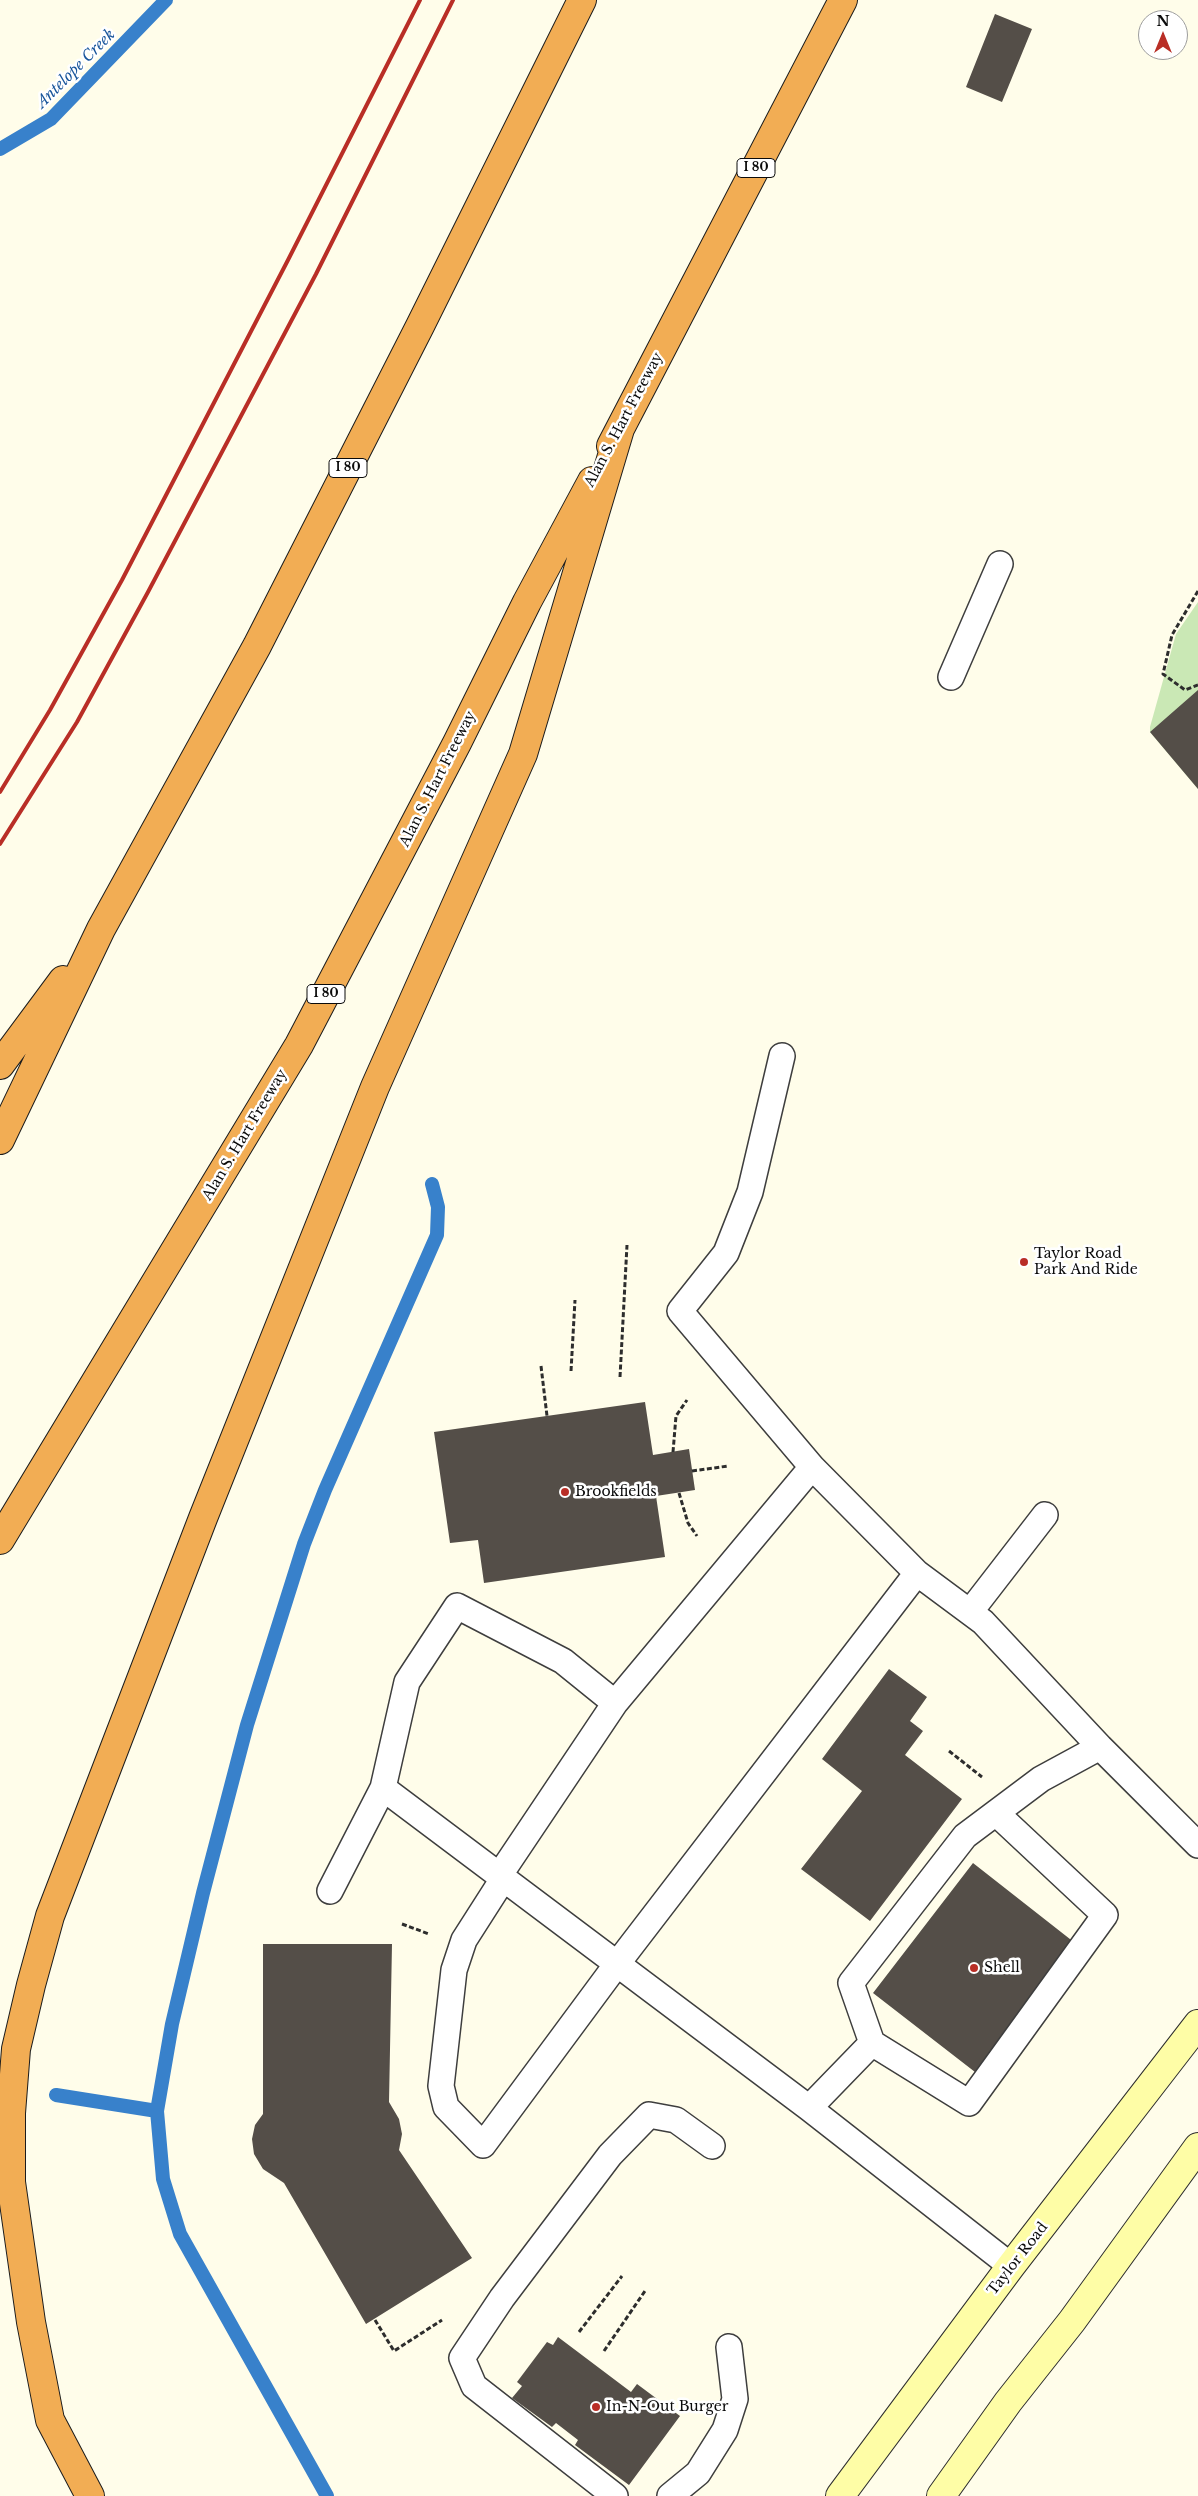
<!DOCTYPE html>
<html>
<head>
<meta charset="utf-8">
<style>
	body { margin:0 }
	#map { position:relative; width:1198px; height:2496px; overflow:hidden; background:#fffdea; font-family:"Libre Baskerville",serif }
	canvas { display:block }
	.north { position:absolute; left:1138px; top:10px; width:50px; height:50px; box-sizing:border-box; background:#fff; border:1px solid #9d9d9d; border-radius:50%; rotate:0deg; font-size:14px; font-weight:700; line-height:20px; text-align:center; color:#0b0b0b }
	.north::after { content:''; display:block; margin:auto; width:18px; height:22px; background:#b92e26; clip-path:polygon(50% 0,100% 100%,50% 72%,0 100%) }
</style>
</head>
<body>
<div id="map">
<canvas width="1198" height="2496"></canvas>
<div class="north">N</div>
</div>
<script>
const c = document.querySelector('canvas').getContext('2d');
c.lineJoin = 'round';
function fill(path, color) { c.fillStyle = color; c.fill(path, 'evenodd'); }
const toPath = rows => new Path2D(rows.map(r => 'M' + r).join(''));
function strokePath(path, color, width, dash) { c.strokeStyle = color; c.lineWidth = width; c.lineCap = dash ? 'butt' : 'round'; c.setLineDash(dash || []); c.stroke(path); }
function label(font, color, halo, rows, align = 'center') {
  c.font = font + ' "Libre Baskerville",serif'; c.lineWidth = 5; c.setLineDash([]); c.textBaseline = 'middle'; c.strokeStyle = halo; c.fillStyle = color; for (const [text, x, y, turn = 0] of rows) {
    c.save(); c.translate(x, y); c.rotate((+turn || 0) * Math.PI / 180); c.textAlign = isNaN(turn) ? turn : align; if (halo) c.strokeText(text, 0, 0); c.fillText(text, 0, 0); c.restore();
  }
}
fill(toPath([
	[1198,602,1198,789,1150,732,1150,727,1176,634]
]), '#cae8b5');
strokePath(toPath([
	[0,149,51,119,166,0],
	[56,2095,157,2111],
	[327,2496,180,2234,163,2179,157,2111,172,2024,203,1893,247,1725,304,1544,325,1490,437,1235,438,1207,432,1184]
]), '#3881cb', 14);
fill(toPath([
	[995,14,1032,29,1002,102,966,87],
	[1198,690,1198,789,1150,732],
	[645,1402,653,1455,689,1449,695,1490,656,1496,665,1557,484,1583,478,1540,450,1543,434,1432],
	[889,1669,927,1697,910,1721,923,1731,905,1755,962,1799,870,1921,801,1869,862,1791,822,1759],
	[973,1863,1075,1943,975,2072,873,1993],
	[263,1944,392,1944,389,2102,399,2119,402,2134,399,2150,472,2258,366,2324,284,2183,263,2169,254,2154,252,2139,255,2125,263,2114],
	[558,2337,631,2392,637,2384,680,2416,629,2485,575,2445,578,2440,556,2423,552,2427,512,2398,522,2386,517,2382,547,2342,553,2345]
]), '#544e48');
const lane = toPath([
	[951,677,1000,564],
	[782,1056,750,1192,726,1253,680,1311,812,1467,917,1573,983,1622,1100,1747,1198,1845],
	[970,1612,1045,1515],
	[383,1788,809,2108,1011,2266],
	[499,1876,615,1703,812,1467],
	[503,1879,464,1940,454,1970,441,2086,446,2107,483,2145,617,1964,917,1573],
	[330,1891,383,1788,407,1682,457,1606,563,1661,615,1703],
	[872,2043,851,1983,965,1836,1041,1779,1100,1747],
	[809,2108,872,2043,969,2103,1105,1915,996,1813],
	[615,2496,474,2386,462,2358,502,2298,610,2155,649,2115,676,2120,712,2146],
	[670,2496,698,2473,725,2430,735,2399,729,2347]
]);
const secondary = toPath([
	[840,2496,1011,2266,1198,2024],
	[941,2496,1008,2402,1072,2321,1198,2147]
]);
const highway = toPath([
	[611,446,843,0],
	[0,1065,63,980],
	[0,1140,101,929,257,646,420,326,582,0],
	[0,1540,299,1045,457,743,527,602,592,481],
	[90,2496,50,2420,31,2322,11,2182,11,2113,16,2049,31,1985,50,1916,203,1518,375,1087,523,754,620,429]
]);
strokePath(lane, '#3e3e3e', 28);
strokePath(secondary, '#2d2d2d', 30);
strokePath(highway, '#1c1c1c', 30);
strokePath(toPath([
	[1198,591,1172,635,1163,674,1185,690,1198,685],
	[541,1366,547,1416],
	[571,1371,575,1300],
	[620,1377,627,1245],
	[673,1452,676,1416,687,1400],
	[692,1471,728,1466],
	[679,1493,688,1523,697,1536],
	[949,1751,982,1777],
	[402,1924,429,1934],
	[375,2320,394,2351,442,2320],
	[579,2332,622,2276],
	[604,2351,645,2291]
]), '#2d2d2d', 3, [5, 2.5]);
strokePath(lane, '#fff', 25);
strokePath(secondary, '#fefda6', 28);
strokePath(highway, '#f2ad54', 28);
strokePath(toPath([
	[0,792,50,710,122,580,288,260,420,0],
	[0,844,77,722,148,592,316,274,453,0]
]), '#b92e26', 4);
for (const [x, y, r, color] of [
	[1024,1262,5,"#b92e26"],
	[565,1492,5,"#b92e26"],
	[974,1968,5,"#b92e26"],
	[596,2407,5,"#b92e26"]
]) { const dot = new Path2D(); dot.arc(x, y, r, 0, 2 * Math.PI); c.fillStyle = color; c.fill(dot); strokePath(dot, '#fff', 2); }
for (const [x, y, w] of [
	[756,168,38],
	[348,468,38],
	[326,994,38]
]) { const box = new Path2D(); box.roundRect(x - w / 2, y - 9.5, w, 19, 4); c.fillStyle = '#fff'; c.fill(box); strokePath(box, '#0b0b0b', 1); }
label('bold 12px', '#0b0b0b', null, [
	["I 80",756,168],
	["I 80",348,468],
	["I 80",326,994]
]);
label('14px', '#0b0b0b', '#fff', [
	["Alan S. Hart Freeway",624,420,-62],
	["Alan S. Hart Freeway",438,779,-63],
	["Alan S. Hart Freeway",245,1135,-59],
	["Taylor Road",1018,2259,-52]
]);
label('14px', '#0b0b0b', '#fff', [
	["Taylor Road",1034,1254],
	["Park And Ride",1034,1270],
	["Brookfields",575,1492],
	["Shell",984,1968],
	["In-N-Out Burger",606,2407]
], 'left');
label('italic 15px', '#17549a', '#fff', [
	["Antelope Creek",76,69,-45]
]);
</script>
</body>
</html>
